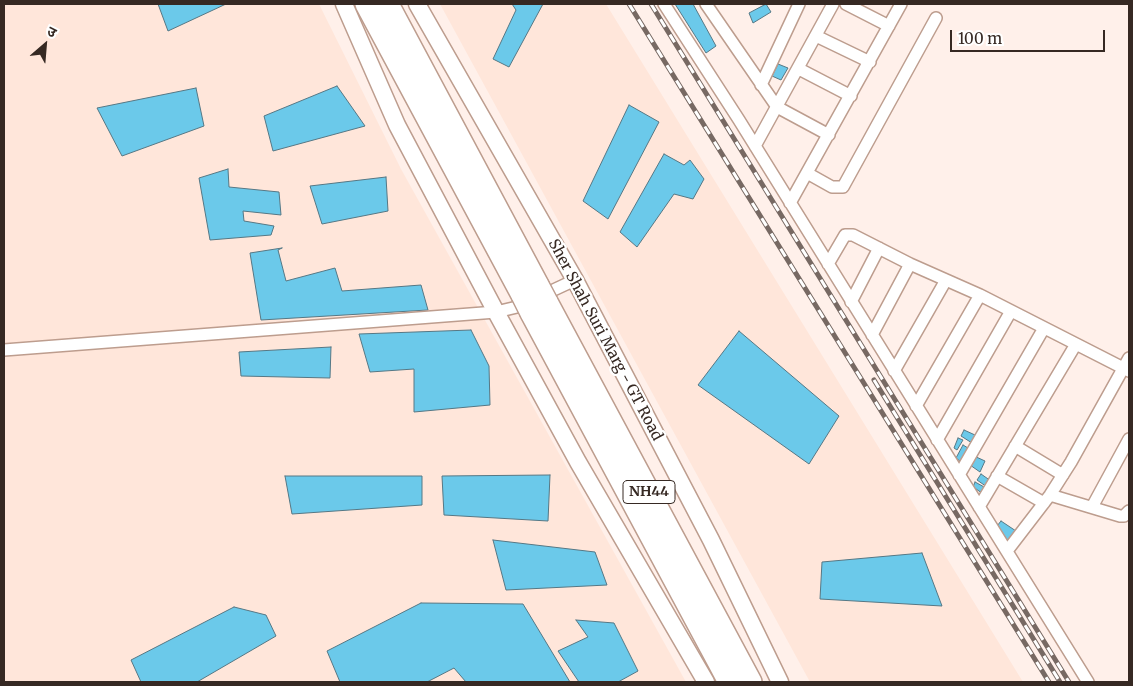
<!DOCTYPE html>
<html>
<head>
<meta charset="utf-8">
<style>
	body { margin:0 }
	#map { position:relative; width:1133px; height:686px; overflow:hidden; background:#fff0ea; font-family:Merriweather,"Noto Sans Devanagari",serif }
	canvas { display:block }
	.frame { position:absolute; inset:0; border:5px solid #362923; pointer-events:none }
	.north { position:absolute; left:20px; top:20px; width:50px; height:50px; -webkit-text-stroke:4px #fff; paint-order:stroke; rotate:27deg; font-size:14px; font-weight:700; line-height:20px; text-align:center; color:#362923 }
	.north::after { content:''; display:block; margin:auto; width:18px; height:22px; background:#362923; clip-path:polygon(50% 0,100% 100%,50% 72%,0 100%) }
	.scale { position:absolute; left:950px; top:30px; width:155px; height:22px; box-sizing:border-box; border:2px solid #362923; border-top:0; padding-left:6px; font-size:15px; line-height:18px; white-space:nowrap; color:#362923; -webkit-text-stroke:4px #fff; paint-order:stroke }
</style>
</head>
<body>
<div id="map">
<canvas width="1133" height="686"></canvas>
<div class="frame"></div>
<div class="north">उ</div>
<div class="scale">100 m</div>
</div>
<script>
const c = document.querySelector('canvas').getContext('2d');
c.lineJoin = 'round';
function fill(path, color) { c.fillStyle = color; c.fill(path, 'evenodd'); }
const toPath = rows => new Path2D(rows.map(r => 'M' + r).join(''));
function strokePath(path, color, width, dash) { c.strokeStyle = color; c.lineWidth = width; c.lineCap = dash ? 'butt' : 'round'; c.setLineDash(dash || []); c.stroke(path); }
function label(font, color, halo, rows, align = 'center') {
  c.font = font + ' Merriweather,serif'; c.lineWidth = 4.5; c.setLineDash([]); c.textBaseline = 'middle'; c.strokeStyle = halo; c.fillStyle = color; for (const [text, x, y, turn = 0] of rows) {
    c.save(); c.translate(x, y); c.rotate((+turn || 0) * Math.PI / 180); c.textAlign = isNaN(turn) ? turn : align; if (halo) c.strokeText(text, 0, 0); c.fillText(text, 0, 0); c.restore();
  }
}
fill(toPath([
	[4,4,319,4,401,169,686,682,4,682],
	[440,4,606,4,1023,682,810,682]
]), '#ffe6da');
const building = toPath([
	[158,4,226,4,168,31,158,4],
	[512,4,543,4,509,67,493,59,516,10,512,4],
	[675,4,693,4,716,46,706,53,675,4],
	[766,4,771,12,753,23,749,13,766,4],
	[778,64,788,68,781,80,772,76,778,64],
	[337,86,365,126,273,151,264,116,337,86],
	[196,88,204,126,122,156,97,108,196,88],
	[629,105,659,122,608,219,583,201,629,105],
	[664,154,684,165,690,160,704,179,693,199,674,194,637,247,620,232,664,154],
	[228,169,229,187,279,192,281,215,243,211,244,221,274,226,271,235,210,240,199,178,228,169],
	[386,177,388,211,322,224,310,186,386,177],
	[282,248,278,250,286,281,335,268,342,291,421,285,428,310,261,320,250,253,282,248],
	[471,330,489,366,490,405,414,412,414,369,370,372,359,334,471,330],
	[739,331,839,416,809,464,698,385,739,331],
	[331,347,330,378,241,376,239,352,331,347],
	[964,430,975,435,972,443,961,436,964,430],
	[958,438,963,440,957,450,954,448,958,438],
	[963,445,968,448,961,462,956,458,963,445],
	[974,456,985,461,980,472,970,465,974,456],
	[981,474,991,481,987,487,977,480,981,474],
	[550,475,548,521,444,515,442,476,550,475],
	[285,476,422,476,422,505,292,514,285,476],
	[975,482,986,488,982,493,973,487,975,482],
	[1001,521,1016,531,1008,541,997,526,1001,521],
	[493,540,595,552,607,585,506,590,493,540],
	[922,553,942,606,820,599,822,562,922,553],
	[421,603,523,604,570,682,466,682,454,668,427,682,340,682,327,651,421,603],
	[234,607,266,615,276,636,197,682,141,682,131,660,234,607],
	[576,620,614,623,638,671,618,682,579,682,558,651,588,637,576,620]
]);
fill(building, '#6bc9ea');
strokePath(building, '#567885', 1);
const street = toPath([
	[664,4,739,120,1088,682],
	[706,4,777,107,829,135],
	[846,4,889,26],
	[816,36,870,62],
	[799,69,851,96],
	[761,85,799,4],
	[755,146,833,4],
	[807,173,832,187,843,187,936,18],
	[790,203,901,4],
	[828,264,845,235,853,235,910,264,980,295,1129,371],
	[851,302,879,248],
	[872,335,910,264],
	[4,350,496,312,517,307,575,280],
	[894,371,946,280],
	[916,406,980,295],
	[937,440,1011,311],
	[1015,446,1063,475],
	[959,475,1044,328],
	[997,476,1044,503],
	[1050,495,1120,516,1124,516,1129,511],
	[979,507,1076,344],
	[1092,507,1129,439],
	[1007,551,1050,495,1071,462,1129,358]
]);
const secondary = toPath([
	[344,4,397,125,496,312,578,462,706,682],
	[417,4,575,280,711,540,780,682]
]);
const highway = toPath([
	[366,4,522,295],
	[388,4,538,285],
	[547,302,751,682],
	[531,313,729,682]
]);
strokePath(street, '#bd9d8e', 14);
strokePath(secondary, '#bd9d8e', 19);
strokePath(highway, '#bd9d8e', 24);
strokePath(street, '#fff', 11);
strokePath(secondary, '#fff', 16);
strokePath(highway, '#fff', 21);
const rail = toPath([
	[629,4,1049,682],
	[651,4,1069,682],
	[874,380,1060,682]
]);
strokePath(rail, '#776963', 5);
strokePath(rail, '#fff', 3, [9]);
const highwayBridge = toPath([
	[538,285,547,302],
	[522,295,531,313]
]);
strokePath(highwayBridge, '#bd9d8e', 24, []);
strokePath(highwayBridge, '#fff', 21);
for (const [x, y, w] of [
	[649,492,52]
]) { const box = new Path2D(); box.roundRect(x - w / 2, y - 11.5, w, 23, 4); c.fillStyle = '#fff'; c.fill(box); strokePath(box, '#362923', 1); }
label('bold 14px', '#362923', null, [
	["NH44",649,492]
]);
label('15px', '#362923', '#fff', [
	["Sher Shah Suri Marg - GT Road",605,340,62]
]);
</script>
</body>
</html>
